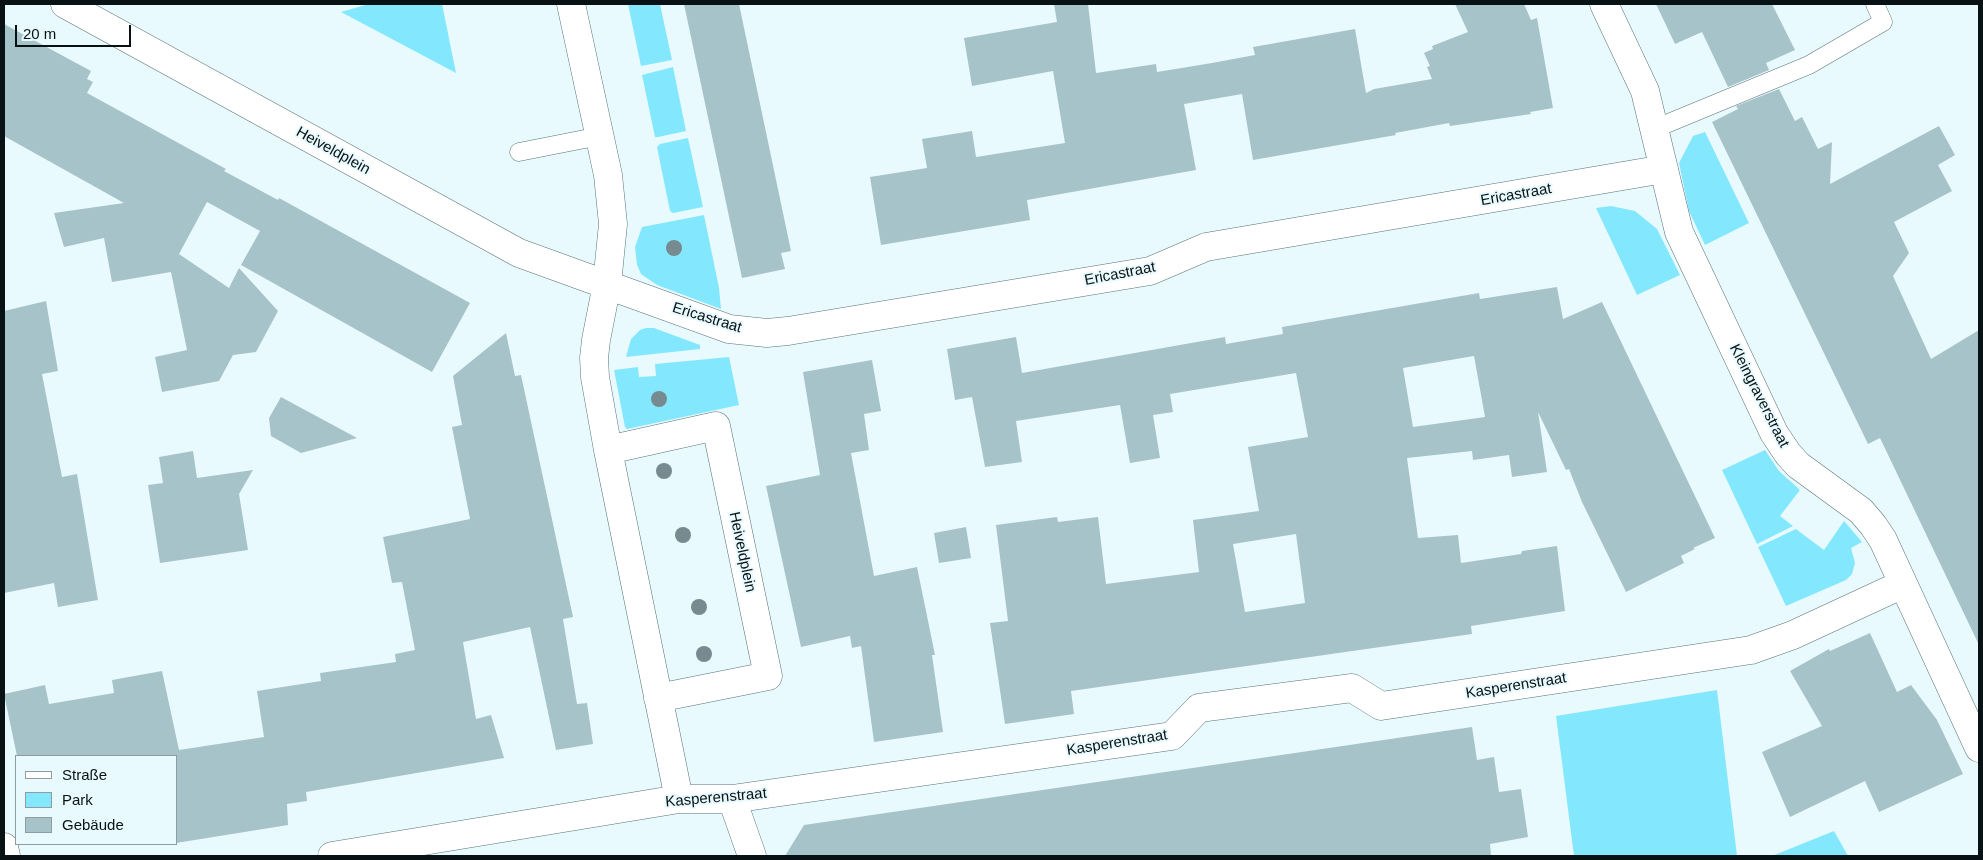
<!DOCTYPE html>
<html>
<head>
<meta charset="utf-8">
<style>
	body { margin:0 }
	#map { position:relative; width:1983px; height:860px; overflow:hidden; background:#e9fafe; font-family:Arial,sans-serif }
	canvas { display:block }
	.frame { position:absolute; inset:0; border:5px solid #081215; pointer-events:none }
	.legend { position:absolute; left:15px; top:755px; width:162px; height:90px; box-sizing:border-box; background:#e9fafe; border:1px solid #8f9da1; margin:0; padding:6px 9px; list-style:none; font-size:15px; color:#081215 }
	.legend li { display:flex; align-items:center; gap:10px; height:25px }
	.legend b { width:25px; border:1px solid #8f9da1 }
	.scale { position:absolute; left:15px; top:25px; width:116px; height:22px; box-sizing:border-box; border:2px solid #081215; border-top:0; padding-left:6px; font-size:15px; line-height:18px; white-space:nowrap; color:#081215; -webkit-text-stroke:4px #e9fafe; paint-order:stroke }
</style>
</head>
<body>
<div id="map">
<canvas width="1983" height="860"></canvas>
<div class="frame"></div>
<ul class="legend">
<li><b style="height:6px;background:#fff"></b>Straße</li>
<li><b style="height:14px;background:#83e8fd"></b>Park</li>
<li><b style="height:14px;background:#a6c3c9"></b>Gebäude</li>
</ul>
<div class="scale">20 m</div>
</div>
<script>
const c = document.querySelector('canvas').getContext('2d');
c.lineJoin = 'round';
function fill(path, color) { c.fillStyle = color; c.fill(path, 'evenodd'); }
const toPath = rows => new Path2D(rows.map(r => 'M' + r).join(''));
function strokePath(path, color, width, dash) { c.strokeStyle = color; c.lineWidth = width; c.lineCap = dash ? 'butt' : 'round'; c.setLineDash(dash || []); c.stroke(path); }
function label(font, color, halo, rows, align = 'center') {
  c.font = font + ' Arial,sans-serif'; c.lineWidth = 4; c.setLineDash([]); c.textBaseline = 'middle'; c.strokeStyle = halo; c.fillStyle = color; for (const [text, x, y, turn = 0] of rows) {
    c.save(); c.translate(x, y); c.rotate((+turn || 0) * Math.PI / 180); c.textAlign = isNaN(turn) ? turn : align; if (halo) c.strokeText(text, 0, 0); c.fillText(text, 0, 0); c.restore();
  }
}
fill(toPath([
	[369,4,442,4,456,73,341,12],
	[628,4,660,4,672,60,641,66],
	[673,67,686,131,658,137,655,137,642,75],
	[1705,132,1749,223,1705,245,1689,211,1679,163,1693,136],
	[688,138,703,207,673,213,670,211,657,147,660,144],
	[1611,206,1635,211,1657,229,1680,275,1637,295,1596,208],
	[704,215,719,288,721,309,657,285,641,274,637,265,635,247,642,227],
	[646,328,654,328,700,345,700,349,626,357,631,339,640,330],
	[729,357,739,405,627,429,625,427,614,370,638,367,639,377,656,376,655,364],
	[1765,450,1779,471,1800,490,1780,516,1793,526,1757,544,1722,470],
	[1844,521,1862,542,1851,548,1855,563,1852,574,1846,580,1786,606,1758,547,1796,529,1824,550],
	[1717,690,1737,856,1574,856,1556,716],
	[1834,831,1848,856,1772,856]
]), '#83e8fd');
fill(toPath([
	[684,4,739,4,791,251,781,253,785,269,742,278],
	[1054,4,1088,4,1096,73,1156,64,1157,72,1212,63,1255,55,1253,47,1355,29,1366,93,1374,89,1432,79,1427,67,1430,66,1424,53,1433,49,1432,46,1468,32,1455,4,1524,4,1531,20,1537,18,1553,108,1530,112,1531,114,1450,126,1449,123,1395,133,1396,135,1253,160,1242,94,1184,104,1196,170,1027,200,1030,220,881,245,870,177,927,168,922,139,972,131,976,157,1065,143,1053,71,972,86,964,38,1057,22],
	[1656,4,1772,4,1795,50,1766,63,1769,70,1728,87,1702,32,1675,44],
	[4,24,91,71,87,79,93,82,87,93,226,169,224,171,278,200,279,198,470,303,432,372,241,265,260,231,207,202,179,254,229,288,239,268,278,311,256,352,233,355,219,381,162,392,155,357,187,350,171,272,112,282,104,238,64,247,54,213,124,203,4,136],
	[1779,89,1795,121,1802,117,1818,149,1832,142,1830,184,1939,126,1955,155,1938,165,1952,191,1894,222,1909,253,1893,276,1931,359,1979,330,1979,645,1880,438,1868,444,1712,122,1738,109,1736,106],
	[1557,287,1563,319,1602,302,1715,538,1693,548,1695,549,1681,556,1684,563,1626,592,1582,502,1569,469,1566,470,1538,412,1547,472,1512,477,1509,455,1473,460,1472,451,1407,458,1418,538,1458,535,1461,563,1521,554,1522,551,1557,546,1565,611,1471,626,1472,634,1071,691,1074,714,1005,724,990,623,1008,621,996,525,1057,517,1058,522,1098,517,1106,584,1199,572,1193,520,1259,511,1248,447,1308,437,1296,373,1170,394,1173,412,1153,415,1160,458,1130,463,1120,405,1016,421,1022,462,985,467,972,397,955,400,947,349,1016,337,1022,373,1225,337,1226,344,1283,334,1282,327,1479,293,1480,299],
	[1474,356,1485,417,1413,427,1403,368],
	[1296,534,1305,603,1245,612,1233,544],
	[46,301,58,371,42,374,62,477,77,474,98,600,58,607,54,583,4,593,4,311],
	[506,333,515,376,521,375,573,617,563,619,577,704,587,703,593,744,556,750,530,627,463,642,476,719,491,715,504,758,306,792,307,801,287,804,288,825,176,843,176,756,17,756,4,694,45,685,49,704,114,693,112,680,162,671,179,750,264,737,257,691,321,681,320,673,396,662,395,654,415,650,402,582,392,583,383,537,470,519,452,427,462,425,453,376],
	[872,360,881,411,864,414,869,450,851,453,874,576,917,567,935,655,932,655,943,732,874,742,861,646,852,648,850,636,801,647,766,486,820,475,803,372],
	[281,397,357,438,301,453,271,436,269,418],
	[193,451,197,478,253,470,239,494,248,550,160,563,148,485,163,483,159,457],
	[966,527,971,558,939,563,934,533],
	[1870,633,1897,692,1911,685,1937,720,1963,774,1879,812,1865,781,1790,817,1762,752,1822,726,1790,671,1829,649,1830,651],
	[1472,727,1477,760,1494,757,1499,792,1521,789,1528,837,1490,844,1491,856,785,856,804,825]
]), '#a6c3c9');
const service = toPath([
	[1654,129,1809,65,1883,22,1875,4],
	[519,152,600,136]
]);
const minor = toPath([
	[65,4,519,253,729,329,767,333,788,331,1150,271,1206,247,1664,169],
	[571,4,608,175,613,224,607,284,596,340,594,358,595,377,608,450,679,799],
	[1604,4,1645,91,1679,232,1774,433,1788,454,1798,465,1861,511,1873,525,1883,540,1979,748],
	[608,450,716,426,768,676,658,698],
	[732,799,752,856],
	[4,847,6,856],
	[332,856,679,799,732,799,1172,736,1199,708,1352,688,1381,706,1751,650,1793,635,1903,584]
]);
strokePath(service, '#587278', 19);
strokePath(minor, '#587278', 29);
strokePath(service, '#fff', 18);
strokePath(minor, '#fff', 28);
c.fillStyle = '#768a8f';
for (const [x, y] of [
	[674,248],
	[659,399],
	[664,471],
	[683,535],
	[699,607],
	[704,654]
]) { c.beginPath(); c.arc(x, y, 8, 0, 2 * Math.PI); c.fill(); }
label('15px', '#081215', '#e9fafe', [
	["Heiveldplein",333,151,29],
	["Ericastraat",1516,195,-10],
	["Ericastraat",1120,274,-11],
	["Ericastraat",707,318,17],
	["Kleingraverstraat",1759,396,63],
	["Heiveldplein",742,552,78],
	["Kasperenstraat",1516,686,-9],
	["Kasperenstraat",1117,743,-9],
	["Kasperenstraat",716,798,-5]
]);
</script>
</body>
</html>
